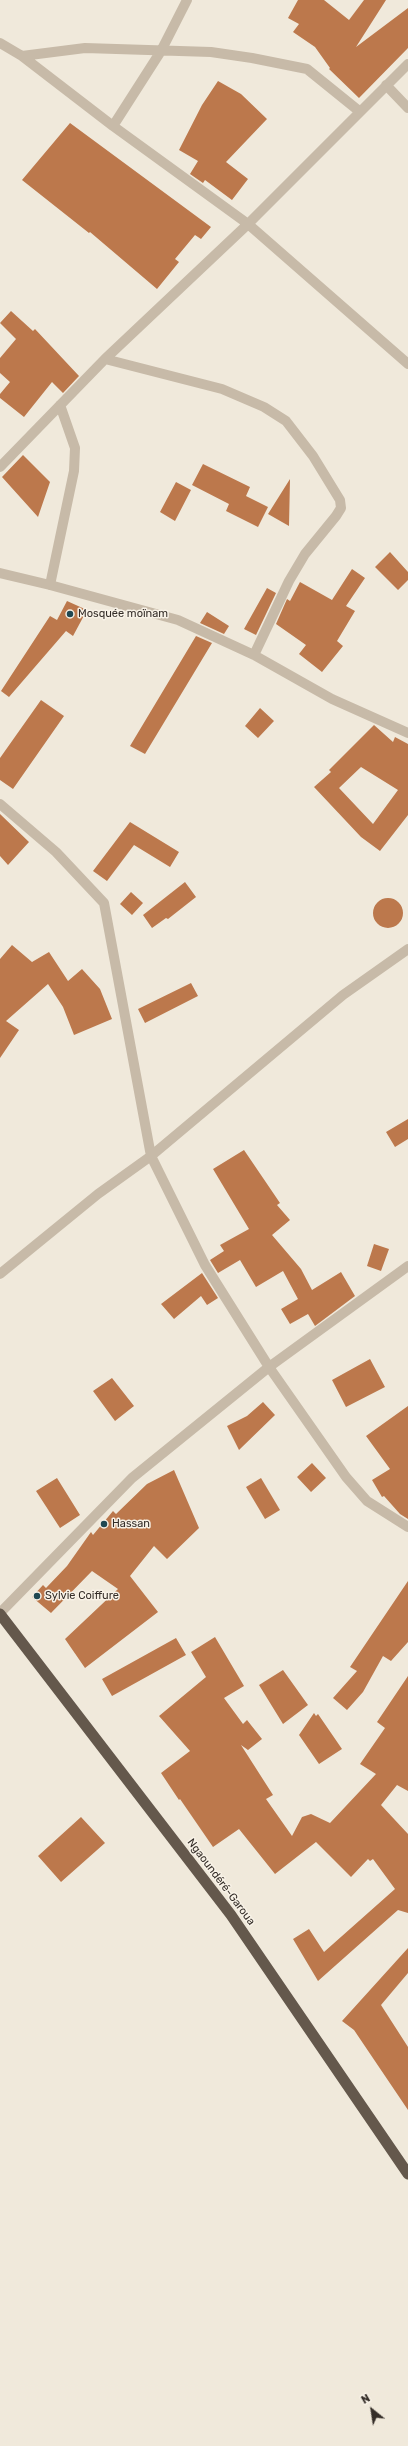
<!DOCTYPE html>
<html>
<head>
<meta charset="utf-8">
<style>
	body { margin:0 }
	#map { position:relative; width:408px; height:2446px; overflow:hidden; background:#f0e9db; font-family:Rubik,sans-serif }
	canvas { display:block }
	.north { position:absolute; left:352px; top:2390px; width:40px; height:40px; -webkit-text-stroke:3px #f8f2e7; paint-order:stroke; rotate:330deg; font-size:11px; font-weight:700; line-height:16px; text-align:center; color:#342d28 }
	.north::after { content:''; display:block; margin:auto; width:14px; height:18px; background:#342d28; clip-path:polygon(50% 0,100% 100%,50% 72%,0 100%) }
</style>
</head>
<body>
<div id="map">
<canvas width="408" height="2446"></canvas>
<div class="north">N</div>
</div>
<script>
const c = document.querySelector('canvas').getContext('2d');
c.lineJoin = 'round';
function fill(path, color) { c.fillStyle = color; c.fill(path, 'evenodd'); }
const toPath = rows => new Path2D(rows.map(r => 'M' + r).join(''));
function strokePath(path, color, width, dash) { c.strokeStyle = color; c.lineWidth = width; c.lineCap = dash ? 'butt' : 'round'; c.setLineDash(dash || []); c.stroke(path); }
function label(font, color, halo, rows, align = 'center') {
  c.font = font + ' Rubik,sans-serif'; c.lineWidth = 3; c.setLineDash([]); c.textBaseline = 'middle'; c.strokeStyle = halo; c.fillStyle = color; for (const [text, x, y, turn = 0] of rows) {
    c.save(); c.translate(x, y); c.rotate((+turn || 0) * Math.PI / 180); c.textAlign = isNaN(turn) ? turn : align; if (halo) c.strokeText(text, 0, 0); c.fillText(text, 0, 0); c.restore();
  }
}
fill(toPath([
	[298,0,324,0,349,20,364,0,386,0,356,47,408,8,408,48,359,98,329,69,330,68,315,47,293,32,299,24,288,18],
	[218,81,241,94,267,119,226,162,248,179,232,200,205,180,203,183,190,174,198,161,179,150,202,105],
	[70,123,211,227,201,239,195,235,175,259,179,262,157,289,90,232,89,233,22,180],
	[11,311,33,331,35,329,79,376,63,393,52,382,24,417,0,398,0,394,10,382,0,373,0,358,16,339,0,323],
	[23,455,50,482,38,517,2,477],
	[203,464,250,487,246,496,268,507,258,527,226,511,229,504,192,485],
	[290,479,289,526,268,514],
	[176,482,191,490,175,521,160,512],
	[390,552,408,572,408,580,398,590,375,567],
	[352,569,365,578,346,606,355,611,337,641,343,646,322,672,299,654,306,645,276,624,287,599,290,601,300,582,332,600],
	[267,588,276,593,256,635,244,629],
	[67,601,87,610,73,636,66,631,9,697,1,691,50,616,57,620],
	[207,612,229,626,224,634,200,623],
	[196,636,212,643,145,754,130,746],
	[41,700,64,716,13,789,0,780,0,758],
	[260,708,274,721,258,738,245,726],
	[374,725,393,742,395,737,408,744,408,815,380,851,361,837,314,787,331,772,329,770],
	[361,767,398,790,373,824,339,788],
	[0,814,29,842,8,865,0,856],
	[130,822,179,852,170,867,134,845,107,881,93,871],
	[185,882,196,897,168,919,166,918,152,928,143,915],
	[131,892,143,903,132,915,120,904],
	'373 913a15 15 0 1 1 30 0a15 15 0 1 1-30 0Z',
	[12,945,32,962,49,952,68,981,82,969,100,989,112,1019,74,1035,63,1007,48,984,6,1021,19,1030,0,1058,0,959],
	[191,983,198,996,145,1023,138,1009],
	[408,1119,408,1139,395,1147,386,1132],
	[244,1150,280,1203,277,1205,290,1220,272,1235,301,1269,312,1290,341,1272,355,1296,315,1326,308,1314,290,1324,281,1309,298,1299,283,1271,256,1287,240,1260,218,1273,210,1260,224,1251,220,1245,249,1229,213,1169],
	[374,1244,389,1249,381,1271,367,1266],
	[202,1273,218,1298,207,1305,201,1296,174,1319,161,1304],
	[370,1359,385,1387,346,1407,332,1380],
	[112,1378,134,1406,115,1421,93,1391],
	[263,1402,275,1415,239,1450,227,1426,247,1416],
	[408,1406,408,1519,400,1514,384,1496,382,1497,372,1480,390,1469,366,1436],
	[312,1463,326,1478,311,1492,297,1477],
	[174,1470,199,1528,167,1559,154,1546,130,1576,158,1612,85,1668,65,1639,118,1589,92,1571,51,1613,32,1597,43,1585,46,1588,67,1566,91,1532,93,1535,113,1511,116,1514,147,1484],
	[57,1478,80,1515,60,1528,36,1491],
	[261,1478,280,1510,265,1519,246,1487],
	[408,1581,408,1642,391,1661,383,1656,363,1692,347,1710,333,1698,357,1671,350,1667],
	[215,1637,244,1686,224,1698,243,1724,247,1720,262,1739,248,1750,241,1745,273,1795,266,1799,292,1836,302,1817,311,1814,330,1823,376,1774,360,1764,385,1728,377,1722,408,1676,408,1791,397,1785,381,1805,408,1834,408,1913,398,1910,318,1981,293,1939,309,1929,324,1952,395,1889,373,1859,370,1861,368,1859,351,1877,316,1842,275,1874,239,1829,213,1847,180,1799,179,1800,161,1773,190,1751,159,1716,206,1677,191,1652],
	[176,1638,186,1655,112,1696,102,1679],
	[283,1670,308,1705,283,1724,259,1685],
	[314,1713,316,1716,318,1714,342,1749,319,1764,299,1735],
	[81,1817,105,1843,61,1882,38,1856],
	[408,1948,408,1973,381,2005,408,2047,408,2110,354,2030,342,2021]
]), '#bc784c');
strokePath(toPath([
	[0,43,22,56,113,126,248,224,408,364],
	[22,56,85,48,211,52,252,58,307,69,359,111],
	[386,85,408,108],
	[113,126,161,51,187,0],
	[105,359,222,389,264,407,286,421,313,456,340,500,341,508,336,516,305,554,289,581,254,655],
	[0,467,105,359,248,224,408,64],
	[0,573,50,585,178,620,254,655,332,699,408,733],
	[50,585,74,471,75,448,60,405],
	[0,804,56,852,104,903,151,1156,205,1265,269,1367,346,1477,367,1501,408,1527],
	[0,1274,98,1194,151,1156,343,995,408,949],
	[0,1613,132,1478,269,1367,408,1266]
]), '#c7baa8', 10);
strokePath(toPath([
	[0,1614,231,1915,408,2174]
]), '#64584c', 11);
for (const [x, y, r, color] of [
	[70,614,4,"#204852"],
	[104,1524,4,"#204852"],
	[37,1596,4,"#204852"]
]) { const dot = new Path2D(); dot.arc(x, y, r, 0, 2 * Math.PI); c.fillStyle = color; c.fill(dot); strokePath(dot, '#f8f2e7', 1.5); }
label('11px', '#342d28', '#f8f2e7', [
	["Mosquée moïnam",78,614],
	["Hassan",112,1524],
	["Sylvie Coiffure",45,1596]
], 'left');
label('11px', '#342d28', '#f8f2e7', [
	["Ngaoundéré-Garoua",221,1882,53]
]);
</script>
</body>
</html>
